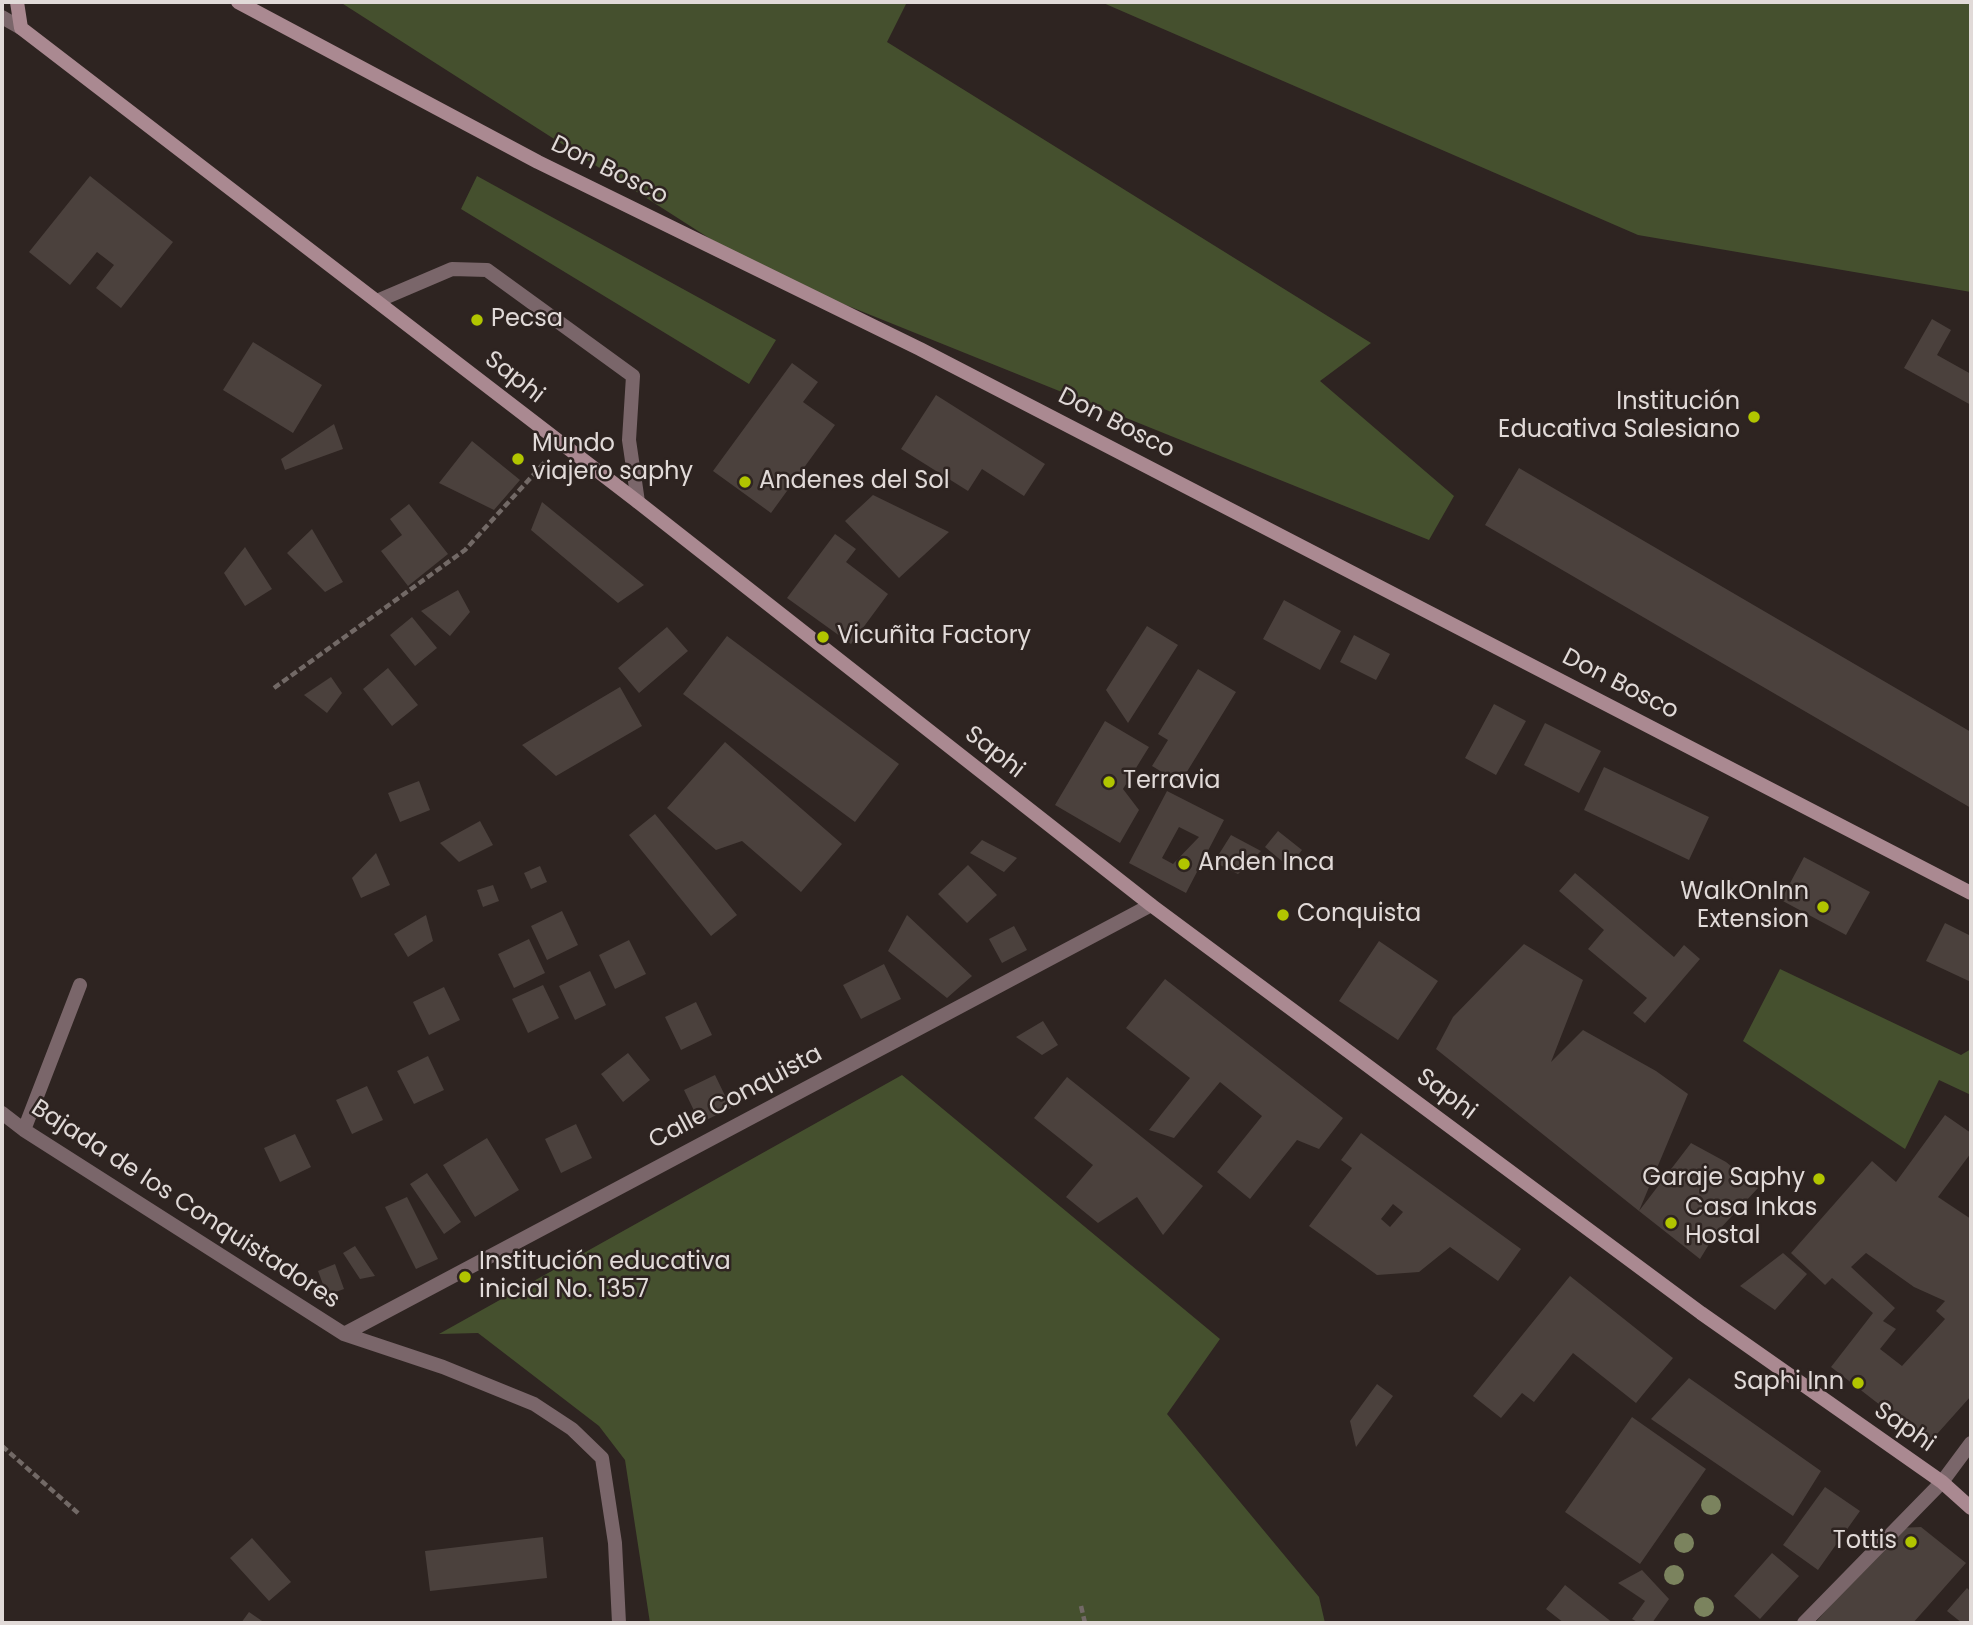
<!DOCTYPE html>
<html>
<head>
<meta charset="utf-8">
<style>
	body { margin:0 }
	#map { position:relative; width:1973px; height:1625px; overflow:hidden; background:#2e2421; font-family:Poppins,sans-serif }
	canvas { display:block }
	.frame { position:absolute; inset:0; border:4px solid #e1dad8; pointer-events:none }
</style>
</head>
<body>
<div id="map">
<canvas width="1973" height="1625"></canvas>
<div class="frame"></div>
</div>
<script>
const c = document.querySelector('canvas').getContext('2d');
c.lineJoin = 'round';
function fill(path, color) { c.fillStyle = color; c.fill(path, 'evenodd'); }
const toPath = rows => new Path2D(rows.map(r => 'M' + r).join(''));
function strokePath(path, color, width, dash) { c.strokeStyle = color; c.lineWidth = width; c.lineCap = dash ? 'butt' : 'round'; c.setLineDash(dash || []); c.stroke(path); }
function label(font, color, halo, rows, align = 'center') {
  c.font = font + ' Poppins,sans-serif'; c.lineWidth = 5; c.setLineDash([]); c.textBaseline = 'middle'; c.strokeStyle = halo; c.fillStyle = color; for (const [text, x, y, turn = 0] of rows) {
    c.save(); c.translate(x, y); c.rotate((+turn || 0) * Math.PI / 180); c.textAlign = isNaN(turn) ? turn : align; if (halo) c.strokeText(text, 0, 0); c.fillText(text, 0, 0); c.restore();
  }
}
fill(toPath([
	[340,2,907,2,887,42,1371,343,1320,381,1454,496,1429,540,759,270],
	[1101,2,1971,2,1971,292,1638,235],
	[477,176,776,340,749,384,461,209],
	[1780,969,1961,1055,1971,1049,1971,1095,1939,1080,1905,1149,1743,1041],
	[902,1075,1220,1339,1167,1414,1319,1597,1325,1623,650,1623,625,1460,599,1426,478,1333,439,1334]
]), '#45502e');
fill(toPath([
	[90,176,173,242,121,308,96,288,114,265,97,252,70,285,29,252],
	[1932,319,1951,330,1937,355,1971,374,1971,405,1904,368],
	[253,342,322,385,293,433,223,390],
	[792,363,818,382,803,402,835,425,771,513,713,471],
	[936,395,1045,464,1024,496,982,469,968,491,901,449],
	[334,424,343,449,285,470,281,459],
	[472,441,520,480,494,510,439,483],
	[1519,468,1971,732,1971,808,1485,525],
	[873,495,949,532,899,578,845,521],
	[542,502,644,585,618,603,531,530],
	[409,504,448,554,408,586,381,551,402,535,390,519],
	[312,529,343,582,325,592,287,553],
	[835,534,856,549,846,562,888,594,851,644,787,598],
	[245,547,272,589,245,606,224,573],
	[458,590,470,612,450,636,421,611],
	[1284,600,1341,631,1320,670,1263,639],
	[412,617,437,648,415,666,390,635],
	[1147,626,1178,645,1128,723,1106,690],
	[667,627,688,651,639,693,618,668],
	[1354,635,1390,654,1376,680,1340,662],
	[727,636,899,764,855,822,683,694],
	[388,668,418,705,392,726,363,689],
	[1198,669,1236,692,1180,783,1152,766,1168,740,1158,734],
	[331,677,342,693,327,713,304,695],
	[620,687,642,726,556,776,522,745],
	[1494,704,1526,721,1496,775,1465,758],
	[1105,721,1149,747,1123,789,1139,810,1120,843,1055,805],
	[1545,723,1601,751,1579,793,1524,765],
	[725,742,842,844,801,892,742,841,716,850,667,808],
	[1604,767,1709,817,1689,860,1584,810],
	[419,781,430,810,400,822,388,793],
	[1167,791,1224,820,1186,893,1129,863],
	[1179,827,1199,837,1173,864,1162,858],
	[655,814,737,915,711,936,629,835],
	[480,821,493,845,459,862,440,843],
	[1278,831,1302,850,1289,867,1265,847],
	[1231,835,1261,851,1238,874,1214,862],
	[982,840,1017,858,1004,872,970,853],
	[376,853,390,885,361,898,352,878],
	[1804,857,1870,892,1846,935,1781,900],
	[968,865,997,895,967,923,938,894],
	[540,866,547,882,531,889,524,873],
	[1575,873,1674,957,1684,945,1700,959,1645,1023,1633,1013,1647,998,1588,949,1604,930,1559,891],
	[493,885,499,901,483,907,477,890],
	[562,911,578,945,547,960,531,926],
	[426,915,433,941,408,957,394,934],
	[907,915,972,976,947,998,888,951],
	[1945,923,1971,936,1971,982,1926,961],
	[1014,926,1027,950,1002,963,989,939],
	[529,939,545,973,514,988,498,954],
	[629,940,646,974,615,989,599,955],
	[1379,941,1438,981,1398,1040,1339,1001],
	[1524,944,1583,980,1551,1062,1583,1030,1656,1071,1688,1094,1639,1211,1436,1049,1453,1017],
	[884,964,901,999,861,1019,843,985],
	[590,971,606,1005,575,1020,559,986],
	[1165,979,1343,1118,1319,1149,1297,1140,1250,1199,1217,1172,1262,1116,1220,1082,1174,1138,1149,1130,1190,1078,1126,1028],
	[543,985,559,1018,528,1033,512,999],
	[444,987,460,1020,429,1035,413,1002],
	[696,1002,712,1035,681,1050,665,1017],
	[1043,1021,1058,1045,1042,1055,1016,1037],
	[628,1053,650,1080,623,1102,601,1074],
	[428,1056,444,1090,414,1104,397,1071],
	[715,1075,731,1108,700,1123,684,1090],
	[1067,1077,1203,1186,1163,1235,1137,1197,1098,1223,1066,1197,1093,1165,1034,1118],
	[367,1086,383,1120,352,1134,336,1100],
	[1945,1115,1971,1133,1971,1153,1938,1197,1971,1219,1971,1396,1929,1443,1831,1367,1873,1313,1832,1278,1825,1285,1791,1253,1872,1161,1896,1182],
	[1866,1253,1914,1287,1945,1301,1936,1311,1945,1319,1902,1366,1880,1349,1896,1329,1883,1321,1895,1308,1851,1267],
	[576,1124,592,1158,561,1173,545,1139],
	[1361,1133,1521,1249,1498,1281,1450,1247,1419,1272,1377,1275,1309,1226,1352,1168,1341,1160],
	[1393,1204,1403,1212,1390,1227,1381,1219],
	[295,1134,311,1167,280,1182,264,1148],
	[487,1138,519,1190,475,1217,443,1165],
	[1691,1143,1726,1162,1758,1188,1716,1233,1700,1259,1639,1211],
	[427,1173,461,1222,444,1234,410,1184],
	[407,1197,438,1259,416,1269,385,1207],
	[355,1246,375,1276,360,1279,343,1253],
	[1783,1253,1807,1274,1775,1310,1740,1286],
	[335,1264,344,1289,327,1295,318,1271],
	[1570,1276,1673,1358,1636,1403,1573,1353,1534,1402,1522,1393,1501,1418,1473,1396],
	[1689,1378,1821,1471,1793,1516,1651,1419],
	[1377,1384,1393,1396,1356,1447,1350,1421],
	[1632,1417,1706,1469,1640,1564,1565,1512],
	[1825,1487,1860,1511,1818,1570,1783,1545],
	[1921,1527,1966,1563,1913,1623,1815,1623,1898,1528],
	[543,1537,547,1578,430,1591,425,1551],
	[252,1538,291,1582,269,1601,230,1558],
	[1772,1553,1799,1576,1760,1619,1734,1596],
	[1642,1570,1669,1599,1652,1623,1639,1623,1632,1619,1645,1601,1618,1583],
	[1565,1585,1613,1623,1564,1623,1546,1609],
	[1967,1588,1971,1592,1971,1623,1962,1623,1947,1611],
	[249,1612,265,1623,241,1623]
]), '#4b413d');
strokePath(toPath([
	[274,688,465,550,546,461],
	[2,1446,79,1514],
	[1081,1606,1085,1623]
]), '#726966', 4.5, [7, 3.5]);
strokePath(toPath([
	[377,301,452,269,487,270,633,376,629,440,638,502]
]), '#7a666a', 14);
strokePath(toPath([
	[2,17,21,28],
	[2,1113,24,1130,344,1334,443,1367,534,1404,572,1429,602,1458,615,1543,619,1623],
	[24,1130,80,985],
	[344,1334,1151,905],
	[1804,1623,1942,1482,1971,1443]
]), '#7a666a', 14);
strokePath(toPath([
	[17,2,21,28,638,502,1151,905,1701,1313,1942,1482,1971,1508],
	[238,2,538,162,920,349,1971,893]
]), '#aa8991', 14);
c.fillStyle = '#7b835e';
for (const [x, y] of [
	[1711,1505],
	[1684,1543],
	[1674,1575],
	[1704,1607]
]) { c.beginPath(); c.arc(x, y, 10, 0, 2 * Math.PI); c.fill(); }
for (const [x, y, r, color] of [
	[477,320,7,"#b1c500"],
	[1754,417,7,"#b1c500"],
	[518,459,7,"#b1c500"],
	[745,482,7,"#b1c500"],
	[823,637,7,"#b1c500"],
	[1109,782,7,"#b1c500"],
	[1184,864,7,"#b1c500"],
	[1823,907,7,"#b1c500"],
	[1283,915,7,"#b1c500"],
	[1819,1179,7,"#b1c500"],
	[1671,1223,7,"#b1c500"],
	[465,1277,7,"#b1c500"],
	[1858,1383,7,"#b1c500"],
	[1911,1542,7,"#b1c500"]
]) { const dot = new Path2D(); dot.arc(x, y, r, 0, 2 * Math.PI); c.fillStyle = color; c.fill(dot); strokePath(dot, '#2e2421', 2.5); }
label('24px', '#e1dad8', '#2e2421', [
	["Don Bosco",609,171,26],
	["Saphi",514,378,38],
	["Don Bosco",1116,424,27],
	["Don Bosco",1620,685,27],
	["Saphi",994,753,38],
	["Saphi",1446,1095,37],
	["Calle Conquista",736,1098,-28],
	["Bajada de los Conquistadores",185,1205,33],
	["Saphi",1904,1428,35]
]);
label('24px', '#e1dad8', '#2e2421', [
	["Pecsa",491,320],
	["Institución",1740,403,"right"],
	["Educativa Salesiano",1740,431,"right"],
	["Mundo",532,445],
	["viajero saphy",532,473],
	["Andenes del Sol",759,482],
	["Vicuñita Factory",837,637],
	["Terravia",1123,782],
	["Anden Inca",1198,864],
	["WalkOnInn",1809,893,"right"],
	["Extension",1809,921,"right"],
	["Conquista",1297,915],
	["Garaje Saphy",1805,1179,"right"],
	["Casa Inkas",1685,1209],
	["Hostal",1685,1237],
	["Institución educativa",479,1263],
	["inicial No. 1357",479,1291],
	["Saphi Inn",1844,1383,"right"],
	["Tottis",1897,1542,"right"]
], 'left');
</script>
</body>
</html>
